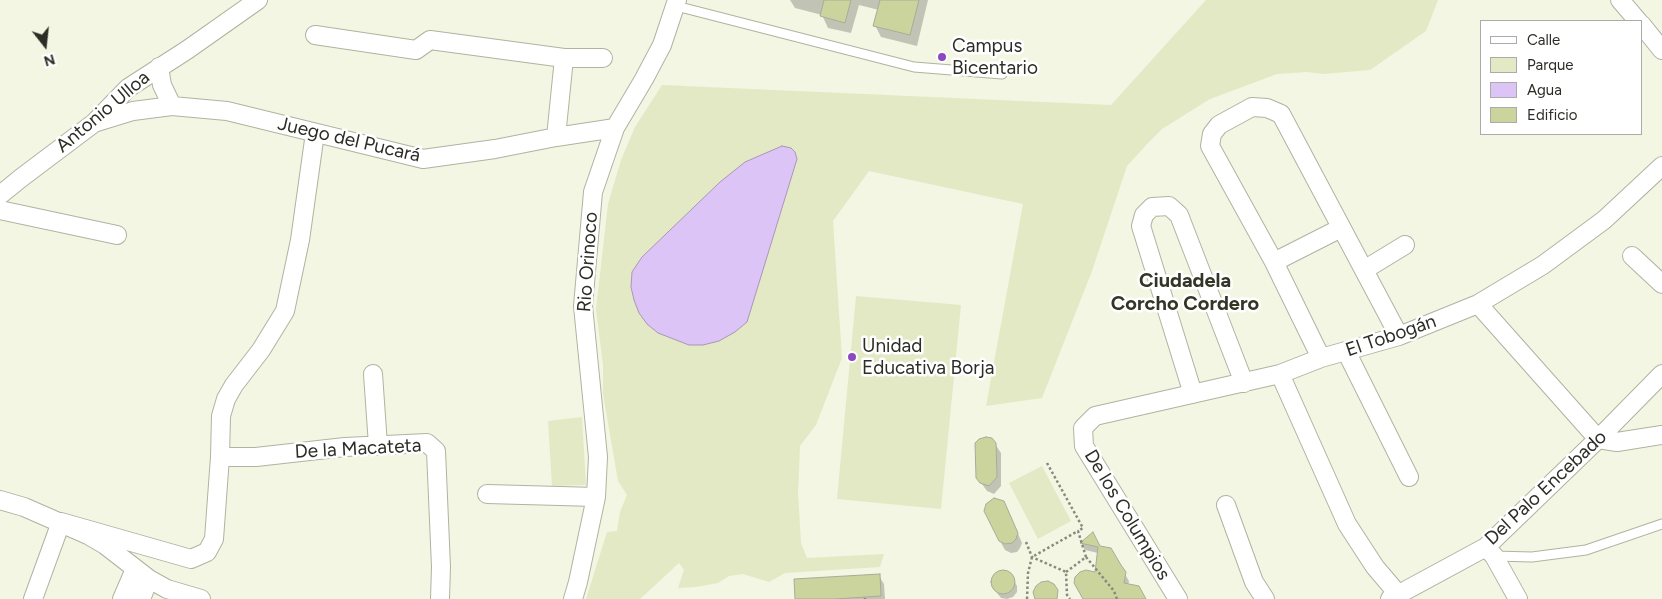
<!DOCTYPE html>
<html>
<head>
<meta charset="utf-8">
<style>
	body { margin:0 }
	#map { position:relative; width:1662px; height:599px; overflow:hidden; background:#f2f6e3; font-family:Figtree,sans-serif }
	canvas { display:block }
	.legend { position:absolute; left:1480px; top:20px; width:162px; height:115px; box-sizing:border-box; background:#fff; border:1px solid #ababa8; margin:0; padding:6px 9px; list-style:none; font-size:15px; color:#2c2d26 }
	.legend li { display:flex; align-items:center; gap:10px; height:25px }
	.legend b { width:25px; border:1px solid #ababa8 }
	.north { position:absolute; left:20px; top:20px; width:50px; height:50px; -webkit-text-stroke:4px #fff; paint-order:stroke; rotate:164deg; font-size:14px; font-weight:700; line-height:20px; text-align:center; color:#2c2d26 }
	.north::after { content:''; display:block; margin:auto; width:18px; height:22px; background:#2c2d26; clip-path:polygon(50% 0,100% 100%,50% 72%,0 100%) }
</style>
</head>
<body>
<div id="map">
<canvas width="1662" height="599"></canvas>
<ul class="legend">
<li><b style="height:6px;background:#fff"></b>Calle</li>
<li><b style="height:14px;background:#e3e9c5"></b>Parque</li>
<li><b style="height:14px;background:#ddc4f6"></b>Agua</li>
<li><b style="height:14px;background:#cbd49d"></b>Edificio</li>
</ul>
<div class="north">N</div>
</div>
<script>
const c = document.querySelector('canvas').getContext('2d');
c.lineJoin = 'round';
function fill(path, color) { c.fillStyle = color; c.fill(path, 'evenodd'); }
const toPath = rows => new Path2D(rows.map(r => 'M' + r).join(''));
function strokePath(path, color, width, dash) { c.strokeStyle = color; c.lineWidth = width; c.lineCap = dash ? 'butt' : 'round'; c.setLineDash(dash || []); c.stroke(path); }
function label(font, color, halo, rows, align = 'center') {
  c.font = font + ' Figtree,sans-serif'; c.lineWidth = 5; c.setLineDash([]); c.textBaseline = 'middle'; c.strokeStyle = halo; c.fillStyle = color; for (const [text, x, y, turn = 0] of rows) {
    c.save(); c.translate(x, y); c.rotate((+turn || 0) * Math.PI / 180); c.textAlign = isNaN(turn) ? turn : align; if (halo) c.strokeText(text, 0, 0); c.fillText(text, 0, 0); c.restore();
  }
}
fill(toPath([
	[1206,0,1438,0,1426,31,1370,70,1323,74,1307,72,1277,74,1210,99,1162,129,1149,142,1127,166,1092,271,1042,398,986,406,1023,204,869,171,833,221,842,358,816,425,800,446,798,493,801,543,807,558,884,554,880,567,785,573,769,582,743,574,729,576,718,583,696,587,678,588,684,570,679,563,640,599,586,599,607,532,617,531,620,512,627,495,618,481,603,394,603,365,596,309,608,204,621,160,635,127,662,85,1111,105],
	[856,296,961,305,941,509,837,499],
	[582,417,586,485,552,486,548,421],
	[1042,466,1071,521,1038,539,1009,483]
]), '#e3e9c5');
const water = toPath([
	[782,146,791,148,795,152,797,159,747,322,735,332,719,341,703,345,689,345,658,333,647,324,639,313,634,300,631,287,632,272,642,257,720,182,745,162,782,146]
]);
fill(water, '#ddc4f6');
strokePath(water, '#a897b8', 1);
fill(toPath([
	[790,0,928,0,917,46,881,37,875,25,879,10,859,5,851,33,828,28,822,15,795,8],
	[995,444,1001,453,1001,486,994,494,987,491,977,477],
	[1008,511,1022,543,1020,548,1017,552,1011,553,1005,550,1000,541],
	[1081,543,1110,549,1129,581,1128,586,1145,599,1085,599,1096,573,1098,553,1085,550],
	[1005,571,1010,574,1017,586,1017,592,1013,597,1007,599,1001,598,997,593,992,581,994,575,999,572],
	[879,576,884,584,885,599,796,599]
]), '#0003');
const building = toPath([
	[824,0,851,0,845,23,820,16,824,0],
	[880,0,919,0,910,35,873,26,880,0],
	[986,437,992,438,996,443,997,477,989,486,980,483,976,478,975,443,979,439,986,437],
	[994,498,1004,501,1018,533,1016,539,1012,543,1005,544,999,541,984,511,986,504,994,498],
	[1093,532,1100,546,1111,548,1121,565,1126,572,1124,583,1139,586,1146,599,1083,599,1074,583,1075,577,1080,572,1086,570,1095,572,1098,547,1080,543,1093,532],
	'991 582a12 12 0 1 1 24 0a12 12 0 1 1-24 0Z',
	[880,574,881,596,835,599,795,599,794,579,880,574],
	[1048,581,1054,584,1058,590,1057,599,1035,599,1033,592,1036,586,1041,582,1048,581]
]);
fill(building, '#cbd49d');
strokePath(building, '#a8ab99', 1);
const service = toPath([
	[676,6,914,67,1002,74],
	[1494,556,1532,557,1586,550,1662,524]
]);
const minor = toPath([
	[1620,0,1638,21],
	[1641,24,1662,50],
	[315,35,416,50,430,40,564,58,603,58],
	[159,67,162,85,172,106],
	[94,123,133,111,172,106,227,111,423,159,495,149,556,137,615,128],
	[556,137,564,58],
	[0,195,21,178,94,123,128,88,187,50,258,0],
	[0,210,117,235],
	[1632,256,1662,284],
	[1274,262,1341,228],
	[1364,270,1405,245],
	[1478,304,1598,439,1617,442,1662,435],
	[1346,351,1409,477],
	[1321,358,1274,262,1210,146,1212,134,1219,125,1252,107,1267,108,1281,114,1399,336],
	[373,374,378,445],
	[1280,374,1347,524,1375,567,1398,594],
	[1193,394,1141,226,1144,215,1152,207,1169,206,1179,215,1244,383],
	[220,457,256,457,345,447,427,443,436,451,441,567,440,599],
	[487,494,596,497],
	[0,500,24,507,88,535,105,545,149,579,167,589,201,599],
	[1226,505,1254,582,1265,599],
	[61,522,191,559,207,552,214,539,220,457,221,416,226,399,234,385,261,350,285,311,300,240,315,133],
	[1486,547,1494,556,1518,599],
	[33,599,61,522],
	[122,599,135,569],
	[141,599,149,579],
	[573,599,578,582,596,497,598,457,583,306,593,192,615,128,644,79,662,45,677,0],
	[1178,599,1084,446,1083,428,1095,416,1280,374,1321,358,1399,336,1478,304,1543,265,1604,220,1662,166],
	[1390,599,1486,547,1598,439,1662,374]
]);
strokePath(service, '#b0b3a1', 11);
strokePath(minor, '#b0b3a1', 20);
strokePath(toPath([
	[1047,463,1083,528,1078,531],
	[1026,542,1032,557,1066,572,1067,595,1070,599],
	[1086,557,1114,591,1117,599],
	[865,598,865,599],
	[1027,599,1028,573,1032,557,1078,531,1086,557,1066,572]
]), '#888a7d', 2.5, [2.5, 2.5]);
strokePath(service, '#fff', 9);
strokePath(minor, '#fff', 18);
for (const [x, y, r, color] of [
	[942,57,5,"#8a49be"],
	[852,357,5,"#8a49be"]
]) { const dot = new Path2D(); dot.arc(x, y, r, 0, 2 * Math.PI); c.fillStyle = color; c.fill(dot); strokePath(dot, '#fff', 2); }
label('19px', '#2c2d26', '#fff', [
	["Campus",952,46],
	["Bicentario",952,68],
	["Unidad",862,346],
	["Educativa Borja",862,368]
], 'left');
label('19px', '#2c2d26', '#fff', [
	["Antonio Ulloa",103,112,-40],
	["Juego del Pucará",349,140,13],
	["Rio Orinoco",588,262,-86],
	["El Tobogán",1391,336,-19],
	["De la Macateta",358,449,-3],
	["Del Palo Encebado",1546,488,-43],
	["De los Columpios",1127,515,59]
]);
label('bold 20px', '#333526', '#fff', [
	["Ciudadela",1185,281],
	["Corcho Cordero",1185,304]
]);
</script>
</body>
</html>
